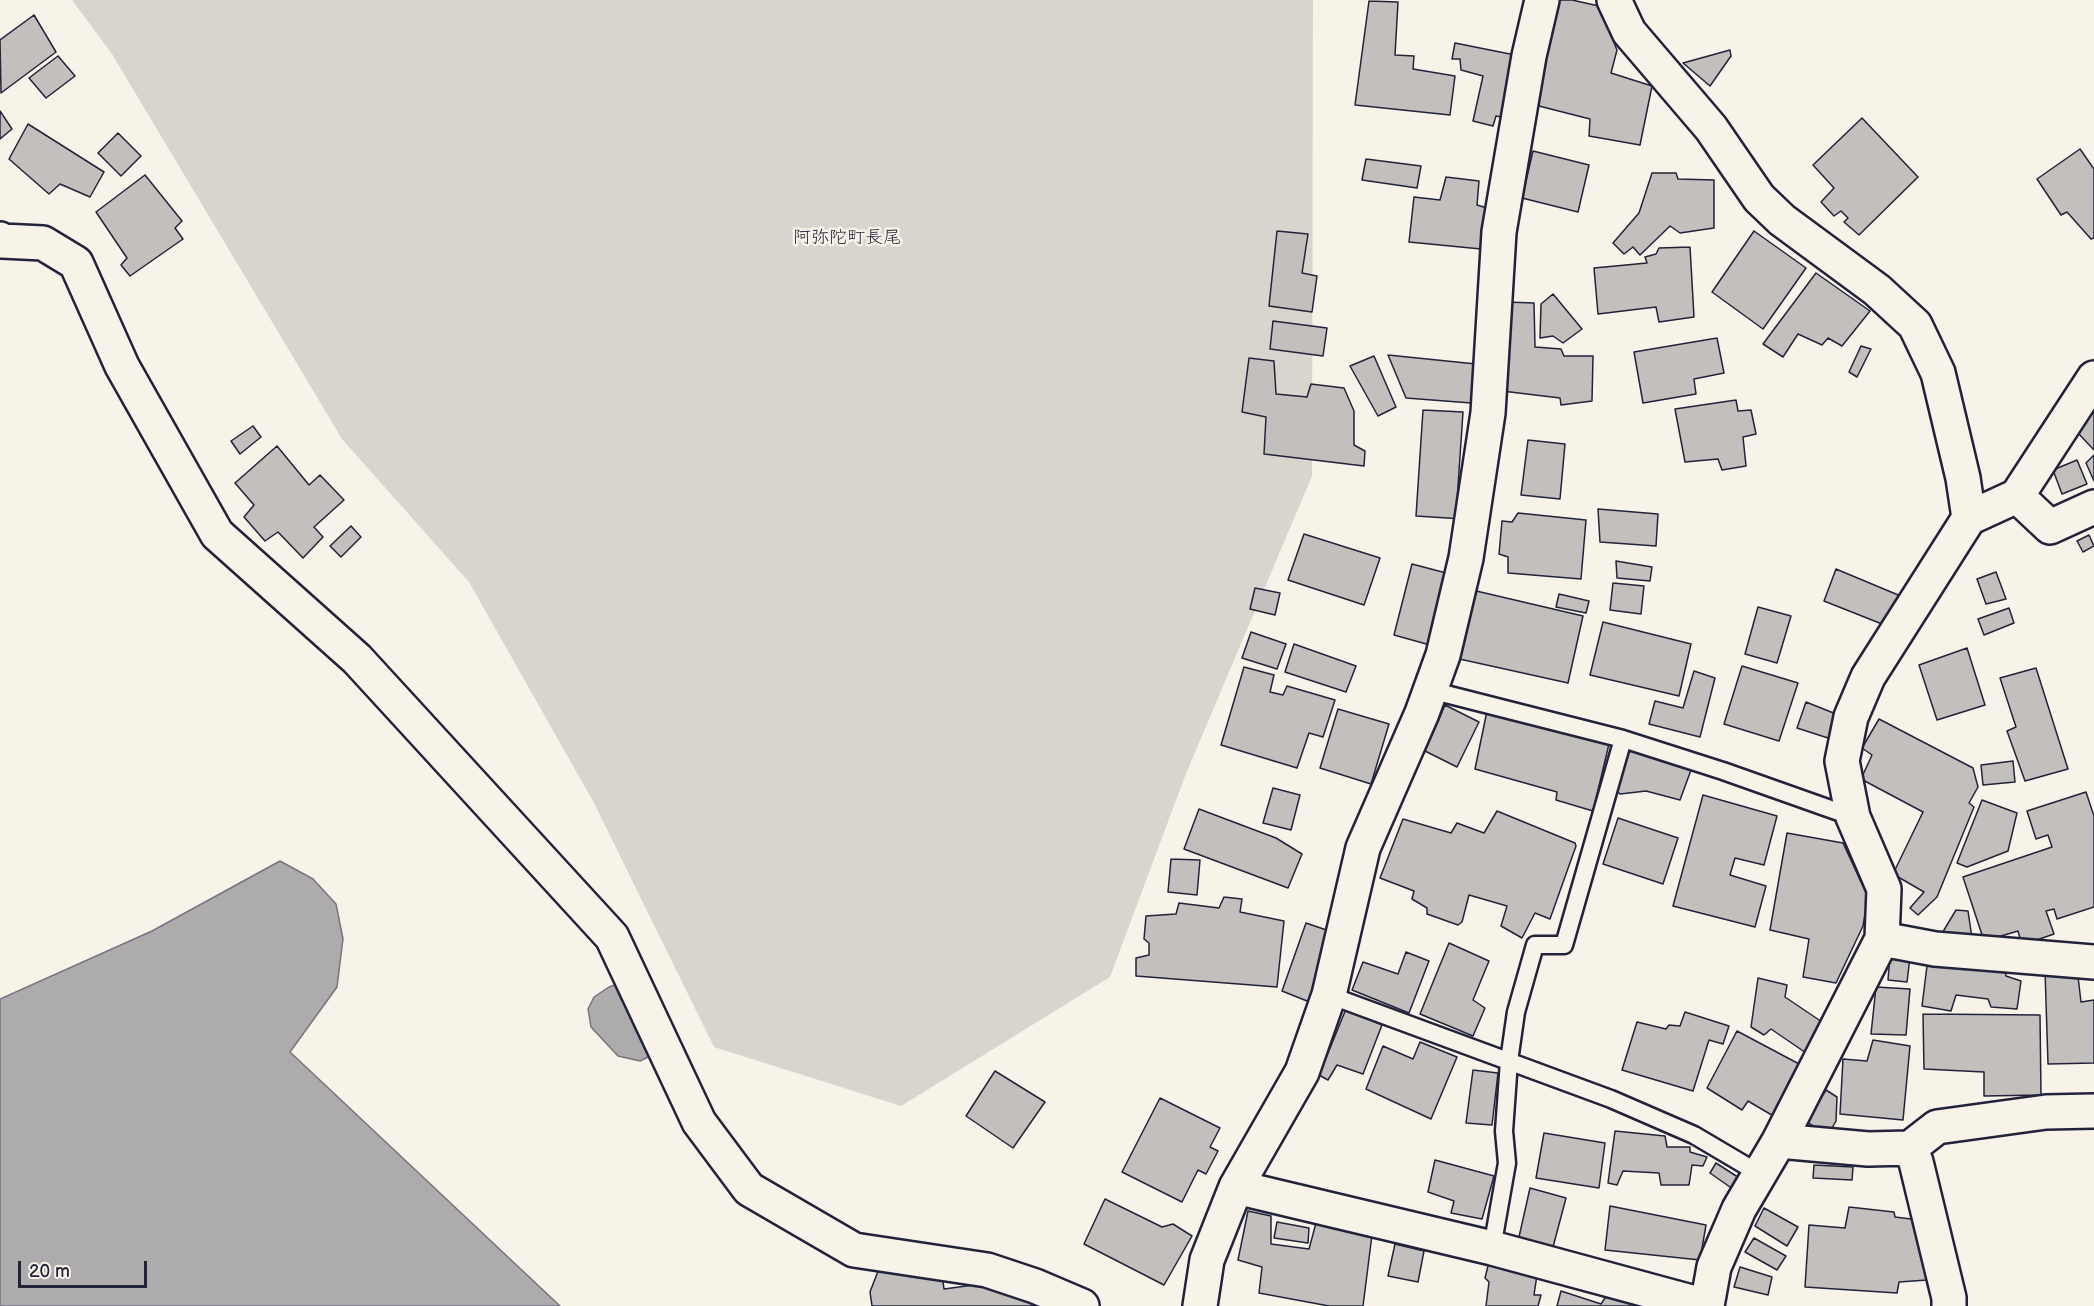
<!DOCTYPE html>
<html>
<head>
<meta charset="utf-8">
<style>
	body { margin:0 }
	#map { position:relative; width:2094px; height:1306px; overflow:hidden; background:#f7f3e8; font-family:"Balsamiq Sans",sans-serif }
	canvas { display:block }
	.scale { position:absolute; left:18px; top:1261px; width:129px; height:27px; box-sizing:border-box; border:3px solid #22223b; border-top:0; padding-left:8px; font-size:18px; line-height:21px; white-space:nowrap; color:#22223b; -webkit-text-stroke:4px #f7f3e8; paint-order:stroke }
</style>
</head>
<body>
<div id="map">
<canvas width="2094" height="1306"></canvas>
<div class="scale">20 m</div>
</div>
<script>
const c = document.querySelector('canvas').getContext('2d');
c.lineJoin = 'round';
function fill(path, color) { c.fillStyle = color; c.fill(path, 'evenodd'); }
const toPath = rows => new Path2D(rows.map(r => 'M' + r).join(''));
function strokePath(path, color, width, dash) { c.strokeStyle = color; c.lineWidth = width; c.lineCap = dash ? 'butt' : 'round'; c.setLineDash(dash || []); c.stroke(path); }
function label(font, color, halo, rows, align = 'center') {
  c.font = font + ' "Balsamiq Sans","Klee One",sans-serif'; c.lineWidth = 5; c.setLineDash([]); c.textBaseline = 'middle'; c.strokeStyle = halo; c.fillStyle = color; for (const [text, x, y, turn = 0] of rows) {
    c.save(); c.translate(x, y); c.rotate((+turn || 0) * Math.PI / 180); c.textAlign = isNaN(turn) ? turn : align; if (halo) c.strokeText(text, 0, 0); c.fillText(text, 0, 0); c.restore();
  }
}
fill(toPath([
	[72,0,1313,0,1312,476,1185,776,1110,977,901,1106,714,1047,594,803,469,582,342,439,112,54]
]), '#d8d5cf');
const water = toPath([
	[280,861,313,879,336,904,343,939,337,987,290,1052,560,1306,0,1306,0,999,152,931,280,861],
	[621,983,647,1039,650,1056,640,1061,618,1056,591,1027,588,1009,594,997,609,987,621,983]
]);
fill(water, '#aeabad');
strokePath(water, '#76747f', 1.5);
const building = toPath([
	[1549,0,1572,0,1599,6,1617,50,1611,73,1652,86,1640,145,1589,136,1590,119,1535,105,1549,0],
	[1369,1,1398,2,1395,55,1414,56,1413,69,1455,76,1450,115,1355,105,1369,1],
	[34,15,56,52,1,93,0,40,34,15],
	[1455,43,1515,55,1506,118,1496,116,1493,126,1473,121,1483,76,1461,70,1460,59,1452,59,1455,43],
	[1730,50,1731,56,1710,86,1683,63,1730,50],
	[58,56,75,76,46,98,29,78,58,56],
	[0,111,12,129,0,139,0,111],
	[1862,118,1918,177,1859,235,1844,222,1848,218,1841,211,1834,216,1821,202,1834,188,1813,165,1862,118],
	[28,124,104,172,90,197,60,184,49,194,9,159,28,124],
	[118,133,141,156,121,176,98,153,118,133],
	[2080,149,2094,169,2094,238,2091,239,2067,212,2061,215,2037,179,2080,149],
	[1533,151,1589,165,1578,212,1522,198,1533,151],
	[1366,159,1421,166,1417,188,1362,180,1366,159],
	[1652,173,1676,173,1678,179,1714,180,1714,228,1680,233,1670,226,1640,255,1633,247,1624,254,1613,243,1639,213,1652,173],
	[145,175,182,221,175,228,183,239,130,276,121,265,127,258,96,212,145,175],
	[1446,177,1479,181,1477,205,1487,208,1481,249,1409,242,1414,197,1440,200,1446,177],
	[1277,231,1308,234,1302,273,1317,276,1312,312,1269,306,1277,231],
	[1754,231,1806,268,1763,329,1712,292,1754,231],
	[1690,247,1694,317,1659,322,1656,307,1598,314,1594,268,1647,263,1645,257,1656,254,1659,248,1690,247],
	[1816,273,1870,311,1842,346,1828,338,1822,345,1798,334,1783,357,1763,344,1816,273],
	[1553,294,1582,329,1563,343,1553,336,1540,338,1541,304,1553,294],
	[1506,302,1534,303,1535,347,1561,349,1564,356,1593,356,1592,401,1561,405,1560,398,1502,391,1506,302],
	[1273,321,1327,328,1323,356,1270,349,1273,321],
	[1717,338,1724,373,1694,379,1696,394,1643,403,1634,352,1717,338],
	[1861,346,1871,349,1857,377,1849,372,1861,346],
	[1388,355,1476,364,1471,403,1406,398,1388,355],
	[1374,356,1396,407,1378,416,1350,366,1374,356],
	[1249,358,1274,361,1276,394,1307,397,1311,384,1344,388,1354,411,1354,445,1365,451,1364,466,1264,454,1266,417,1242,412,1249,358],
	[1736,400,1738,411,1751,410,1756,434,1743,437,1746,466,1722,470,1718,459,1685,462,1675,409,1736,400],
	[2094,406,2094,450,2078,433,2086,423,2082,418,2094,406],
	[1423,410,1463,412,1457,501,1465,502,1463,519,1416,516,1423,410],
	[253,426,261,437,240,454,231,441,253,426],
	[1528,440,1565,444,1560,499,1521,495,1528,440],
	[277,446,309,485,320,475,344,500,314,527,323,537,303,558,278,532,265,541,244,517,254,505,235,483,277,446],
	[2094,455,2094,481,2086,463,2094,455],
	[2077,460,2087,484,2062,494,2053,470,2077,460],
	[1598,509,1658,514,1656,546,1600,542,1598,509],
	[1518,513,1586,520,1581,579,1508,573,1508,557,1499,554,1502,521,1512,522,1518,513],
	[351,526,361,537,341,557,330,546,351,526],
	[1304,534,1380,558,1364,605,1288,580,1304,534],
	[2089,535,2094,546,2083,552,2077,541,2089,535],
	[1616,561,1652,567,1650,581,1617,578,1616,561],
	[1412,564,1450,574,1430,645,1394,635,1412,564],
	[1836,569,1903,597,1887,626,1824,601,1836,569],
	[1996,572,2006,599,1986,604,1977,579,1996,572],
	[1613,583,1644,586,1641,614,1610,610,1613,583],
	[1255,588,1280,593,1275,615,1250,609,1255,588],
	[1472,590,1583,616,1568,683,1455,658,1472,590],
	[1559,594,1589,601,1586,613,1556,607,1559,594],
	[1758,607,1791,616,1777,663,1745,654,1758,607],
	[2009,608,2014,623,1984,635,1978,619,2009,608],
	[1603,622,1691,644,1679,696,1590,675,1603,622],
	[1251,632,1286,644,1277,669,1242,658,1251,632],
	[1294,644,1356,666,1346,692,1285,672,1294,644],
	[1967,648,1985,705,1937,720,1919,665,1967,648],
	[1742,666,1798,683,1779,741,1724,724,1742,666],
	[1244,667,1274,675,1270,692,1283,695,1287,686,1335,700,1323,737,1309,733,1297,768,1221,745,1244,667],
	[2036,668,2068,769,2025,781,2007,731,2016,727,2000,678,2036,668],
	[1694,671,1715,678,1700,737,1649,724,1655,701,1683,708,1694,671],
	[1806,702,1836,714,1828,738,1797,728,1806,702],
	[1445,705,1479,722,1457,767,1425,751,1445,705],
	[1338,709,1389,724,1371,784,1320,768,1338,709],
	[1487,711,1609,744,1593,811,1556,800,1557,792,1475,769,1487,711],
	[1879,719,1973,768,1978,787,1969,803,1974,807,1937,897,1918,915,1910,908,1924,892,1893,874,1923,812,1861,779,1872,755,1862,748,1879,719],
	[1630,747,1691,770,1680,800,1646,791,1620,794,1615,789,1630,747],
	[2013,761,2015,782,1983,785,1981,765,2013,761],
	[1273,788,1300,795,1291,830,1263,823,1273,788],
	[2086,792,2094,816,2094,907,2057,919,2054,909,2046,911,2054,934,2022,945,2018,931,1984,941,1963,877,2052,847,2048,835,2036,839,2027,811,2086,792],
	[1703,795,1777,816,1764,865,1735,858,1730,875,1766,886,1755,927,1673,906,1703,795],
	[1982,800,2017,813,2008,851,1967,867,1957,863,1982,800],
	[1199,809,1276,838,1302,854,1288,888,1184,849,1199,809],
	[1497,811,1575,843,1576,846,1550,919,1535,913,1522,938,1501,926,1507,906,1469,895,1462,922,1458,925,1427,914,1427,908,1412,899,1414,891,1380,878,1403,819,1451,833,1457,823,1484,833,1497,811],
	[1618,818,1678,838,1663,884,1603,864,1618,818],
	[1787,833,1843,843,1868,897,1863,926,1836,983,1803,977,1809,939,1770,930,1787,833],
	[1171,859,1200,860,1197,895,1168,892,1171,859],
	[1224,897,1242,899,1240,912,1284,921,1277,987,1136,976,1136,958,1149,955,1149,943,1144,939,1146,916,1176,914,1179,903,1219,908,1224,897],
	[1956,910,1968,911,1972,938,1941,935,1956,910],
	[1306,923,1338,934,1312,1003,1282,991,1306,923],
	[1449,943,1489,961,1473,1000,1485,1008,1473,1036,1420,1014,1449,943],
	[1406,952,1429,961,1409,1013,1352,990,1363,962,1398,974,1406,952],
	[1890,955,1910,957,1907,982,1888,980,1890,955],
	[1928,958,2004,965,2006,976,2021,981,2017,1009,1991,1007,1988,999,1956,995,1951,1011,1922,1006,1928,958],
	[2077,968,2081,1002,2094,1000,2094,1063,2048,1064,2045,970,2077,968],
	[1758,978,1787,985,1785,997,1825,1024,1809,1055,1771,1029,1764,1035,1751,1027,1758,978],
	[1876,987,1910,989,1906,1035,1871,1034,1876,987],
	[1346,1009,1382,1025,1363,1074,1337,1065,1328,1080,1319,1075,1346,1009],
	[1685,1012,1729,1026,1723,1044,1709,1040,1693,1091,1622,1070,1637,1022,1666,1029,1669,1025,1680,1026,1685,1012],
	[1923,1014,2040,1015,2041,1095,1984,1096,1984,1072,1924,1069,1923,1014],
	[1737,1031,1801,1065,1775,1117,1748,1101,1742,1110,1707,1088,1737,1031],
	[1873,1040,1910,1046,1903,1120,1840,1114,1843,1059,1867,1061,1873,1040],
	[1420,1042,1457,1057,1431,1119,1366,1089,1383,1046,1413,1059,1420,1042],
	[1473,1070,1498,1073,1492,1125,1466,1123,1473,1070],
	[995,1071,1045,1102,1013,1148,966,1116,995,1071],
	[1826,1090,1837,1097,1836,1121,1828,1135,1805,1121,1826,1090],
	[1160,1098,1220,1128,1210,1147,1218,1151,1206,1174,1198,1170,1182,1202,1122,1172,1160,1098],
	[1615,1131,1665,1136,1667,1147,1690,1147,1690,1152,1707,1157,1703,1166,1692,1165,1689,1185,1661,1185,1659,1173,1623,1171,1617,1185,1608,1183,1615,1131],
	[1544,1133,1605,1143,1599,1188,1536,1178,1544,1133],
	[1435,1160,1494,1176,1482,1219,1451,1213,1454,1201,1428,1192,1435,1160],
	[1716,1163,1744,1181,1737,1192,1710,1173,1716,1163],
	[1814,1165,1853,1167,1852,1180,1813,1178,1814,1165],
	[1530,1188,1566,1198,1553,1247,1519,1237,1530,1188],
	[1105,1199,1162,1227,1173,1224,1192,1236,1164,1285,1084,1244,1105,1199],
	[1610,1206,1706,1225,1700,1260,1605,1250,1610,1206],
	[1849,1207,1894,1212,1895,1217,1919,1220,1927,1280,1899,1282,1897,1293,1805,1287,1809,1225,1845,1228,1849,1207],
	[1764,1208,1798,1227,1787,1246,1755,1226,1764,1208],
	[1248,1211,1271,1216,1271,1244,1309,1249,1316,1223,1372,1235,1363,1306,1329,1306,1259,1293,1262,1267,1238,1260,1248,1211],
	[1277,1222,1309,1228,1308,1243,1274,1238,1277,1222],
	[1754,1238,1786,1256,1777,1270,1745,1252,1754,1238],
	[1395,1244,1424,1251,1418,1282,1388,1276,1395,1244],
	[1489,1262,1537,1275,1534,1295,1541,1295,1538,1306,1486,1306,1489,1282,1485,1278,1489,1262],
	[880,1266,942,1274,944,1289,981,1284,1034,1303,1036,1306,872,1306,870,1292,880,1266],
	[1740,1267,1772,1277,1768,1295,1734,1287,1740,1267],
	[1561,1291,1601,1304,1607,1295,1645,1306,1557,1306,1561,1291]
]);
fill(building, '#c2bfbd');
strokePath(building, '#22223b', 1.5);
const service = toPath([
	[1430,690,1623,739,1723,771,1853,817],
	[1329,995,1611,1099,1694,1135,1760,1174],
	[1492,1248,1507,1163,1504,1131,1509,1061,1516,1012,1535,945,1564,945,1623,739]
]);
const minor = toPath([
	[1614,0,1629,32,1711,128,1759,198,1782,220,1877,290,1915,325,1938,373,1963,478,1969,518],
	[0,239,2,241,43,243,76,263,122,366,217,534,357,659,612,937,699,1122,749,1189,854,1250,987,1270,1035,1286,1082,1306],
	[2017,496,2050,527,2094,507],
	[1882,939,1935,949,2094,962],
	[1779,1141,1868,1149,1910,1148],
	[1236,1187,1492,1248,1706,1306],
	[1200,1306,1207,1260,1236,1187,1302,1072,1329,995,1363,848,1422,713,1443,655,1466,558,1488,413,1499,232,1529,56,1542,0],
	[1707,1306,1714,1267,1739,1209,1779,1141,1882,939,1884,889,1853,817,1842,761,1851,717,1868,677,1969,518,2017,496,2094,378],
	[1949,1306,1949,1298,1916,1162,1910,1148,1937,1127,2046,1112,2094,1111]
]);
strokePath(service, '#22223b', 21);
strokePath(minor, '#22223b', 38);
strokePath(service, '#f7f3e8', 16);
strokePath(minor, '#f7f3e8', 33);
label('18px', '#22223b', '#f7f3e8', [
	["阿弥陀町長尾",847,238]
]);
</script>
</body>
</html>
